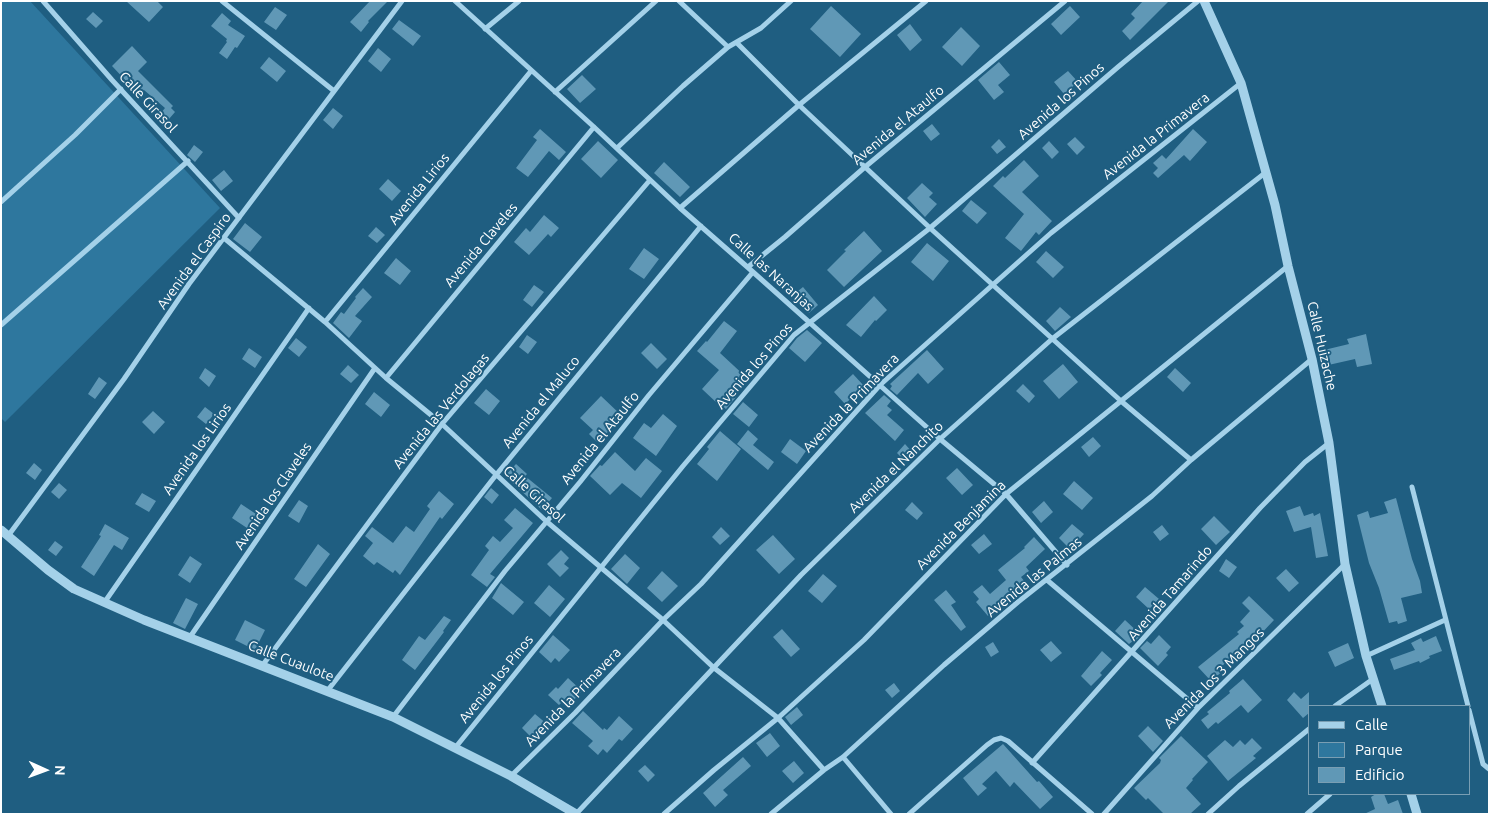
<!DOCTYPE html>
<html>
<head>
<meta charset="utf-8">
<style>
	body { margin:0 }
	#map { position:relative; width:1490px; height:815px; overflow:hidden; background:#1f5e81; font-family:Ubuntu,sans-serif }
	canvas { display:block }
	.frame { position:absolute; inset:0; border:2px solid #fff; pointer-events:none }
	.legend { position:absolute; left:1308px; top:705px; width:162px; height:90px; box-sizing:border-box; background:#1f5e81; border:1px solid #799eb3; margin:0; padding:6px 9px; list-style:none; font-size:15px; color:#fff }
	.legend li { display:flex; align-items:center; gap:10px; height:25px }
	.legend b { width:25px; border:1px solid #799eb3 }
	.north { position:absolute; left:20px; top:745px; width:50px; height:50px; -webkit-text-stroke:4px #1f5e81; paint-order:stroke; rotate:92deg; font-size:14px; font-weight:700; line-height:20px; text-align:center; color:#fff }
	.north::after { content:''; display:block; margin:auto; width:18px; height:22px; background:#fff; clip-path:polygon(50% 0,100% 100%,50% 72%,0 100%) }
</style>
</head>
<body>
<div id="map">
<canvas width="1490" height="815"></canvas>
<div class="frame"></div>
<ul class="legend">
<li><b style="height:6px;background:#a4d1e9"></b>Calle</li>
<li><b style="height:14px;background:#2e779e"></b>Parque</li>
<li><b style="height:14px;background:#6098b6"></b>Edificio</li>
</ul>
<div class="north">N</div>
</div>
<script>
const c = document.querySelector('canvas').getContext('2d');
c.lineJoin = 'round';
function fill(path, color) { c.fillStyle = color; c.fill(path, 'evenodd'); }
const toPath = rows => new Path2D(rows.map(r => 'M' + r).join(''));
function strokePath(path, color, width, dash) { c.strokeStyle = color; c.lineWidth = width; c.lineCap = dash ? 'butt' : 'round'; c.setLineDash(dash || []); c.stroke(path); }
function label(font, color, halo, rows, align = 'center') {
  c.font = font + ' Ubuntu,sans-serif'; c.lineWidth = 4; c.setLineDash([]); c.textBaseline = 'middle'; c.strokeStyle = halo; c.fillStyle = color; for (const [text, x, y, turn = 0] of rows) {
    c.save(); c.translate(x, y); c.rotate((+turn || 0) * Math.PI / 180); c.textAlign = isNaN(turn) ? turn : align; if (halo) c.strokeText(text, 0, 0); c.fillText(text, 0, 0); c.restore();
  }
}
fill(toPath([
	[1,1,30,1,220,208,5,422,1,418]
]), '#2e779e');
fill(toPath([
	[126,1,157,1,163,7,149,22],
	[370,1,388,1,368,21,369,22,361,32,350,22],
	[1143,1,1169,1,1130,40,1122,31,1135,18,1131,14],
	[831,6,861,34,840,57,810,29],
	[1070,6,1080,17,1061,35,1051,24],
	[275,7,287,15,276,30,264,22],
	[93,12,103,21,96,28,86,19],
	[222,13,231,21,228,25,245,36,237,48,235,47,227,59,219,53,227,42,226,41,227,39,211,26],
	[399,20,421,36,413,46,392,29],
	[910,24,922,40,910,51,897,35],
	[961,27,980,46,962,66,942,47],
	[132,46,147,62,138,71,173,106,171,108,175,112,163,126,156,119,165,108,144,90,142,92,130,79,127,82,112,66],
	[378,48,391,59,381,72,368,61],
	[269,57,286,71,277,82,260,68],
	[999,62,1010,75,998,85,1004,92,994,100,978,80],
	[1068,71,1078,82,1064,94,1054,82],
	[582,75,596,89,580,103,567,89],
	[333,108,343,116,333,129,323,120],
	[932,124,940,134,931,141,923,131],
	[540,129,566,152,559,160,549,151,528,177,516,168,537,140,533,137],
	[1193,129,1207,142,1190,161,1184,155,1158,178,1153,173,1158,168,1153,163,1162,155,1166,159],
	[1075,137,1085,147,1077,155,1067,144],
	[999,139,1006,147,997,154,991,147],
	[598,141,618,160,601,178,581,159],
	[1049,141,1059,152,1052,159,1042,148],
	[194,145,203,152,195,162,187,155],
	[1024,160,1039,176,1022,192,1052,221,1039,235,1036,232,1021,251,1005,238,1024,214,993,186,1003,176,1005,178],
	[664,162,690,187,680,197,654,173],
	[224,170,233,181,221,191,212,180],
	[388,179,401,191,392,201,379,189],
	[922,183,933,193,929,197,937,204,925,217,907,198],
	[971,200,987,213,977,224,962,211],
	[544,215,559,228,551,237,548,234,529,255,514,242,526,228,530,232],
	[245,223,262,237,250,252,233,239],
	[376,227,385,235,377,243,368,236],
	[864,231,882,251,844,287,827,270,846,251,844,250],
	[927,243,949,261,933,281,911,262],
	[644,248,659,259,644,279,629,269],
	[1046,251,1064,267,1053,278,1036,262],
	[396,258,411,271,400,285,384,273],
	[534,285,544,292,532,307,523,300],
	[803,287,818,305,809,313,793,295],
	[363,288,372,297,355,316,362,321,349,338,333,323,341,312,344,314,356,298,355,297],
	[874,296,887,310,876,321,875,320,861,337,846,325],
	[1060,307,1071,317,1055,331,1046,321],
	[724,321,737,331,720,353,747,378,732,394,736,397,726,409,720,404,719,405,702,389,719,370,697,351,706,341,707,342],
	[807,330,822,343,805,362,789,348,797,338],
	[1366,334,1372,364,1357,367,1355,359,1324,366,1320,351,1349,344,1347,339],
	[527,335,537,342,528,354,519,347],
	[296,338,307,347,299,357,288,348],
	[651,343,667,359,657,369,641,353],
	[249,348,262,357,255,368,242,359],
	[927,350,944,369,928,384,918,373,897,395,890,389,892,386,890,384],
	[1063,364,1078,382,1059,399,1043,381],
	[348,365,359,375,351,383,340,374],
	[205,368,216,376,209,387,199,378],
	[1175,368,1191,383,1183,392,1167,377],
	[853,374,864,386,845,404,834,392],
	[99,377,107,383,95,399,88,394],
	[1023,384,1035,396,1029,403,1016,391],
	[486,389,500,401,489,415,474,403],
	[374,392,390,405,381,417,365,404],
	[884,395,891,401,887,406,892,410,887,415,904,430,895,441,865,413],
	[601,396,621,415,608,428,610,430,597,442,589,434,593,430,580,418],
	[743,402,758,415,749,427,733,414],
	[205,407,214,414,206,424,197,417],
	[153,411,165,422,154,434,142,422],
	[663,414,677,426,656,456,633,438,644,423,651,428],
	[748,430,758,439,753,445,774,462,768,470,737,444],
	[720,431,741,449,717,481,697,464,709,449,707,447],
	[1093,437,1101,446,1089,457,1081,447],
	[790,439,806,451,797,464,781,452],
	[905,444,912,452,904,460,897,453],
	[615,452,635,471,646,458,662,471,641,498,622,483,610,495,590,476,600,465,602,466],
	[34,463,42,470,35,480,26,473],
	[516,464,527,474,525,476,552,498,542,510,505,476],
	[957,468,973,485,962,495,946,478],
	[1074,481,1093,498,1082,510,1063,494],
	[59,483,67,490,59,499,51,492],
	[491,488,499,495,492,504,484,497],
	[439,491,454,504,442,519,440,517,400,575,395,570,393,573,377,562,374,565,363,556,373,543,365,536,372,527,393,543,406,526,414,532,430,509,427,506],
	[142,493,156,501,149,512,135,504],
	[1396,498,1412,559,1420,581,1422,593,1401,598,1407,621,1398,624,1397,621,1389,623,1379,588,1369,563,1357,515,1368,511,1370,518,1388,513,1384,502],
	[299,500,308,506,299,523,288,516],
	[1044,501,1053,512,1041,523,1032,512],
	[912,502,923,513,917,520,905,510],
	[241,504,256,514,247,528,232,518],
	[1300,506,1304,516,1313,513,1314,516,1320,513,1328,556,1316,558,1311,527,1294,532,1286,511],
	[515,508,533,523,490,574,495,577,487,587,471,575,489,550,485,546,493,536,500,542,513,528,504,520],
	[1214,516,1230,532,1216,545,1201,529],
	[105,524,129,538,122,550,114,545,94,576,81,567,101,536,99,535],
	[1072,524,1084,534,1070,549,1059,538],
	[1162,525,1169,534,1160,541,1153,532],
	[721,527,730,536,720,545,712,537],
	[984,534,992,544,979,554,971,545],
	[773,535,795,559,779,574,756,550],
	[1034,537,1045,549,1026,567,1029,571,1021,577,1025,582,988,616,976,602,979,599,973,592,982,585,990,594,1006,580,998,570,1025,548,1024,547],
	[55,541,63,547,56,556,48,550],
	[318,544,330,554,306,587,294,579],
	[561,550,569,558,564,564,569,568,560,577,547,564],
	[625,554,640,568,627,584,611,569],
	[190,556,202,564,190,583,178,575],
	[1226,559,1237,567,1229,578,1219,571],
	[1286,569,1299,583,1289,592,1276,578],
	[662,571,678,586,662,602,647,588],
	[823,574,837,586,822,603,808,591],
	[501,583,524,602,513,615,492,598],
	[549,585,565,599,550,617,534,603],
	[1145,587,1159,599,1149,609,1136,597],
	[946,590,956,602,951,605,966,627,961,631,934,600],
	[1249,596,1274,620,1257,638,1255,636,1222,666,1225,669,1211,681,1198,667,1239,634,1237,632,1244,626,1240,622,1250,611,1242,603],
	[186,598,198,604,185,629,173,623],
	[444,616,451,620,443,631,444,632,415,670,402,660,419,636,425,640],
	[245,620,265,630,255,650,235,640],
	[1125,620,1141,635,1134,642,1133,641,1129,644,1115,631],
	[782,629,800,649,791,657,773,637],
	[553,635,570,650,559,662,555,658,551,663,539,652],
	[1159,635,1171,647,1166,653,1168,655,1158,666,1140,648,1147,641,1151,644],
	[1436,636,1442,651,1429,656,1430,658,1420,663,1419,661,1394,670,1390,659,1415,650,1411,643,1421,638,1423,642],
	[1051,641,1062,653,1051,662,1040,650],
	[993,642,999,652,991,657,985,647],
	[1348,643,1354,658,1335,667,1328,652],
	[1102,651,1112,660,1100,673,1102,675,1091,686,1081,676],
	[568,678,582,691,573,701,568,696,559,705,548,695,556,687,558,689],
	[1243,679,1262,700,1248,713,1241,705,1218,724,1216,722,1208,729,1201,720,1209,714,1207,712,1230,693,1229,691],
	[894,683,900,691,892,698,885,690],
	[1294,692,1301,699,1309,692,1309,713,1303,718,1287,700],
	[797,707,803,715,791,725,785,717],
	[583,711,603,730,604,728,607,730,619,716,633,729,622,741,619,739,607,753,603,749,598,755,588,746,593,741,572,723],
	[535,714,548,725,534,740,522,728],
	[1148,726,1163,741,1153,752,1138,736],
	[770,733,780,746,767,757,756,743],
	[1181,736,1208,762,1192,779,1193,780,1186,788,1201,804,1190,814,1164,814,1148,798,1146,800,1134,788,1160,763,1161,760,1159,758],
	[1252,738,1262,748,1253,756,1256,758,1228,781,1207,756,1225,740,1233,747,1240,740,1245,745],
	[1003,744,1037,782,1039,781,1053,797,1040,809,1014,782,1010,787,996,771,982,784,987,788,978,796,963,778],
	[743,757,751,766,723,790,728,795,715,807,703,793],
	[794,761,804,773,793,783,782,771],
	[645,765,655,775,648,782,638,771],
	[1376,794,1384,794,1388,804,1398,800,1403,814,1364,814,1375,809,1371,797]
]), '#6098b6');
strokePath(toPath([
	[43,1,112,80,239,218],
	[222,1,334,91],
	[455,1,594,127,680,208,753,272,940,439,1006,494,1067,565],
	[679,1,728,47],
	[485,29,519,1],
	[737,43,799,105,930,228,1121,401,1191,460],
	[555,92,656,1],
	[617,148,683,86,728,47,761,28,791,1],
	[1,202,75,135,121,89],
	[680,208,799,105,926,1],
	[224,238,325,322,386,378,442,424,546,521,663,620,713,667,778,718,824,770],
	[748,267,785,237,865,167,1065,1],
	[325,322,531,71],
	[1,325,188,161],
	[386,378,594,127],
	[1412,487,1468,706],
	[8,536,124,379,189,284,402,1],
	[1047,580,1198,708],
	[104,603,309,308],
	[190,637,375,368],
	[1366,656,1445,620],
	[262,666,442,424,650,180],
	[328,690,496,475,701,226],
	[1335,706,1373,679],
	[1469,710,1483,764,1489,769],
	[393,717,505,571,580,482,649,395,753,272],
	[455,748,683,466,794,335,930,228,1118,67,1198,1],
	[843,757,891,814],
	[1032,763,1260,508,1305,462,1329,443],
	[511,776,575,713,663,620,701,584,880,385,1051,233,1241,83],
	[576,814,801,575,940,439,1052,339,1265,173],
	[664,814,714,770,778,718,864,640,1006,494,1288,266],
	[771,814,824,770,843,757,944,665,1018,602,1152,496,1191,460,1312,359],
	[909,814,987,745,994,740,1001,738,1008,741,1092,814],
	[1104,814,1198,708,1345,564],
	[1208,814,1239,786,1309,729],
	[1307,814,1330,794]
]), '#a4d1e9', 5);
strokePath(toPath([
	[1204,1,1241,83,1275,205,1288,266,1312,359,1329,443,1345,564,1366,656,1382,706],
	[1,530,48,570,74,589,144,620,393,717,511,776,576,814],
	[1411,794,1417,814]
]), '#a4d1e9', 9);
label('14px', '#fff', '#1f5e81', [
	["Avenida los Pinos",1061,101,-41],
	["Calle Girasol",148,102,47],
	["Avenida el Ataulfo",898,125,-40],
	["Avenida la Primavera",1156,136,-38],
	["Avenida Lirios",419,189,-51],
	["Avenida Claveles",481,245,-50],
	["Avenida el Caspiro",194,261,-54],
	["Calle las Naranjas",771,272,42],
	["Calle Huizache",1322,346,77],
	["Avenida los Pinos",754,366,-49],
	["Avenida el Maluco",541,402,-51],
	["Avenida la Primavera",851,403,-46],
	["Avenida las Verdolagas",441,411,-51],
	["Avenida el Ataulfo",600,438,-51],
	["Avenida los Lirios",197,449,-55],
	["Avenida el Nanchito",896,467,-44],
	["Calle Girasol",534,494,42],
	["Avenida los Claveles",273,496,-56],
	["Avenida Benjamina",961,525,-45],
	["Avenida las Palmas",1034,577,-39],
	["Avenida Tamarindo",1170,593,-49],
	["Calle Cuaulote",291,661,21],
	["Avenida los 3 Mangos",1214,678,-45],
	["Avenida los Pinos",496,679,-51],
	["Avenida la Primavera",573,697,-46]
]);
</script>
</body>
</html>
